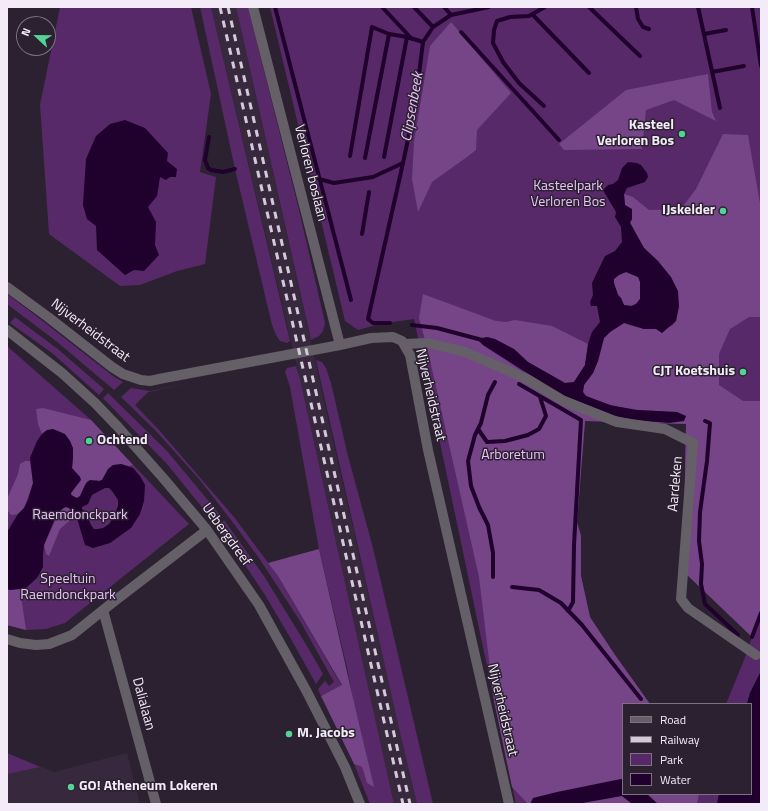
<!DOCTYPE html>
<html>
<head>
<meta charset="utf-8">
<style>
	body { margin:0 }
	#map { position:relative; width:768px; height:811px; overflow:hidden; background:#2c2131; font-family:"Titillium Web",sans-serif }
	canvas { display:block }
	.frame { position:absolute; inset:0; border:8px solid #f3ebf7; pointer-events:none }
	.legend { position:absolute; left:622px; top:703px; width:130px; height:92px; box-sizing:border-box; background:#2c2131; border:1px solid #7c7280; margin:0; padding:5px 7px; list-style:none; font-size:12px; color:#f3ebf7 }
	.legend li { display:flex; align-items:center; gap:8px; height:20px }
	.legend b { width:20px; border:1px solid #7c7280 }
	.north { position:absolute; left:16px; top:16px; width:40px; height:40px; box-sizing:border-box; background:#2c2131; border:1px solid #7c7280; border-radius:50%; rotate:292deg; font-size:11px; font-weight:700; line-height:16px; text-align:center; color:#f3ebf7 }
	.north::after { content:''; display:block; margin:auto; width:14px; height:18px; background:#53d396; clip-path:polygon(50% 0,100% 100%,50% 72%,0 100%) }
</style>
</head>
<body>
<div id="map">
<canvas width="768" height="811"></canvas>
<div class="frame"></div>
<ul class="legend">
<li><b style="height:5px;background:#655f68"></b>Road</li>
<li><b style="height:5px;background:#d2cad6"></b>Railway</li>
<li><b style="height:11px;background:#572968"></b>Park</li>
<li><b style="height:11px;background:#20002c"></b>Water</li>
</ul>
<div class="north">N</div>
</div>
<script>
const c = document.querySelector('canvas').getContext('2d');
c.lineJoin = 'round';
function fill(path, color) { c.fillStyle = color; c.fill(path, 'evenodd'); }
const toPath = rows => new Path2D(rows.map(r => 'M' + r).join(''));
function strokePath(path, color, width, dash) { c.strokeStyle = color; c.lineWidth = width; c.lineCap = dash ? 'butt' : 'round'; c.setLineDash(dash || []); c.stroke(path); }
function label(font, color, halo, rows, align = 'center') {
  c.font = font + ' "Titillium Web",sans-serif'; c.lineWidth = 3; c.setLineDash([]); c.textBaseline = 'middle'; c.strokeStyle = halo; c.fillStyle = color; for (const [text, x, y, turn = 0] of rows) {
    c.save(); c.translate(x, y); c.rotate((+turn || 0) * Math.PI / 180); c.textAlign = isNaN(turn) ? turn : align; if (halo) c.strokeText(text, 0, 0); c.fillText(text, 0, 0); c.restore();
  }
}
fill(toPath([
	[211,7,236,7,338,463,417,804,394,804,300,379],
	[7,753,54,772,127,753,140,804,7,804]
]), '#38283e');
fill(toPath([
	[60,7,191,7,211,94,200,172,216,177,205,264,177,271,140,285,120,286,49,234,40,105],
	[200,7,211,7,290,341,287,343,280,341,276,335,272,325,235,169],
	[236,7,248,7,299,210,325,323,323,331,319,336,311,340],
	[270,7,761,7,761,671,750,693,747,704,726,704,744,660,752,637,683,571,686,424,585,421,577,522,581,536,581,576,590,618,615,655,650,704,623,704,623,794,719,794,717,804,516,804,414,319,379,324,358,330,345,321],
	[7,294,35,315,113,376,123,382,114,390,56,341,7,304],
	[15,317,59,350,104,389,99,395,52,353,10,323],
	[7,346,91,420,189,524,65,623,46,629,26,630,7,625],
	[316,360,322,362,326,368,331,383,348,456,373,548,433,804,417,804,396,715],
	[296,366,300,379,394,804,370,804,354,764,362,767,367,783,348,672,319,549,290,387,285,372,287,368],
	[189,383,148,392,135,405,159,430,234,517,278,576,342,686,321,696,318,689,325,681,329,686,334,682,300,621,259,558,231,520,199,479,156,431,121,397,131,388,150,391],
	[108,393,167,451,221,516,214,522,167,464,103,398],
	[224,520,264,576,310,651,323,674,316,684,291,639,265,595,243,562,217,527],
	[7,753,40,767,7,774]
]), '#572968');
fill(toPath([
	[451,22,511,93,477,130,476,150,467,157,432,182,418,212,412,179,414,142,430,46],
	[708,74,712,112,716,121,674,100,646,110,642,149,564,150,559,144,626,90],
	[723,134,748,135,761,209,761,317,749,317,730,329,719,354,719,385,743,401,761,401,761,613,752,637,683,571,686,424,585,421,577,522,581,536,581,576,590,617,615,655,650,704,623,704,623,794,699,794,697,804,528,804,512,787,494,701,479,577,427,347,419,318,423,294,496,321,506,322,515,320,552,326,588,344,585,365,574,382,565,383,528,362,514,349,483,345,522,371,611,415,635,420,656,422,677,412,637,410,620,407,610,405,586,396,583,392,584,385,593,373,598,361,604,338,610,332,624,323,644,329,656,329,672,326,676,321,679,306,658,261,644,248,630,222,625,205,624,194,633,197,649,210,681,209,696,189],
	[626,272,638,277,640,281,640,299,636,304,631,306,624,305,621,298,618,295,614,283,614,279,619,275],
	[43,408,91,420,133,465,129,466,121,464,105,475,102,480,99,481,96,480,85,485,81,496,77,498,73,496,71,493,80,477,72,469,73,457,47,430,42,434,38,424,36,409],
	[25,461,30,461,33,483,24,508,18,514,11,515,8,511,7,507,7,499,18,474,20,464],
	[66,507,72,510,76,516,68,522,60,529,49,556,46,554,44,545,59,512],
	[319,549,355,707,374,787,367,783,362,767,354,764,321,696,342,685,278,576,268,563],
	[7,588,10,590,20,589,26,630,7,625]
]), '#754588');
fill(toPath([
	[125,120,145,128,168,153,167,161,177,169,176,177,170,177,166,180,160,177,157,196,148,207,156,222,155,245,159,255,144,271,134,270,125,275,97,250,96,226,87,219,83,205,86,159,96,136,110,124],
	[628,162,637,163,641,165,647,173,648,177,645,182,627,188,624,194,625,205,632,209,632,219,630,223,644,248,658,261,671,277,678,291,679,306,676,321,662,333,656,329,644,329,624,323,610,332,604,338,598,361,593,373,584,385,583,392,586,396,610,405,620,407,637,410,677,412,686,416,684,421,669,423,635,420,611,415,562,395,483,345,477,339,487,337,495,339,514,349,528,362,565,383,574,382,585,365,588,344,592,332,600,322,597,306,591,306,590,302,593,295,592,283,605,256,615,251,622,242,621,227,615,217,616,212,603,190,608,185,613,184,618,180,622,168],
	[626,272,638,277,640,282,640,299,636,304,631,306,624,305,621,298,618,295,614,283,614,279,619,275],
	[53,429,65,434,70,441,73,448,73,457,72,468,80,477,81,480,71,493,71,495,77,498,80,496,85,485,87,482,90,480,99,481,102,480,108,469,113,465,121,464,133,468,140,476,145,485,144,501,140,514,131,528,110,543,93,548,85,545,76,515,69,508,66,507,63,508,59,512,54,521,44,545,43,555,43,567,37,578,26,588,20,589,9,590,7,588,7,532,18,514,24,508,28,500,33,483,30,458,37,441,42,434,47,430],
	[105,488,109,488,112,491,118,500,118,506,114,516,109,524,103,528,98,529,94,529,91,525,86,512,82,509,82,507,88,504,92,495],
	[761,671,760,804,717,804,719,794,751,794,751,704,747,704,750,693],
	[621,779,623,779,623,794,647,794,658,804,632,804,622,796,577,804,530,804,533,798,557,792]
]), '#20002c');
strokePath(toPath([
	[275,7,351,300],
	[382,7,412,39],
	[414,7,433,27],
	[444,7,451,15],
	[589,7,640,56],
	[636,7,638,19,643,27,649,29],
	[698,7,720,108],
	[752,7,761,66],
	[532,14,589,73],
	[461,32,559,140],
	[704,34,726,30],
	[712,72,744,66],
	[544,106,519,83,503,62,493,43,494,30,497,21,510,17,529,16,545,7],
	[209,137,205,160,208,168,211,170,223,172,235,169],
	[350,156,372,27,389,34],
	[384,157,407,37,423,42],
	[365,158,389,34,407,37],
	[319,179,334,183,373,177,403,163,415,106,423,42,433,27,451,15,489,7],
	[362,234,369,192],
	[390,323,373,323,368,319,403,163],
	[412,325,437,328,482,340],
	[519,384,581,420,574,545,573,602,568,611],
	[705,421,710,423,707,461,700,512,699,541,702,564,701,584,705,604,738,635],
	[478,429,487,442,505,441,528,435,539,429,546,416,540,397],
	[493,577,493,553,488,525,479,507,471,486,468,461,475,435,481,423,488,395,495,382],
	[512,587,539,590,561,603,582,625,641,699],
	[752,637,761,613]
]), '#20002c', 4);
strokePath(toPath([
	[253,7,340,345],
	[7,287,48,317,112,367,123,374,141,380,150,381,159,379,340,345,371,338,393,337,402,341,410,355,428,450,509,804],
	[7,330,62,373,95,403,118,427,164,479,207,530,259,605,307,692,345,767,360,804],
	[404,344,428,343,465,352,527,379,564,401,617,422,665,429,693,443,681,599,688,608,756,655],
	[103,610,156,804],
	[7,639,20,643,36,645,49,644,72,635,112,603,207,530]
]), '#655f68', 10);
strokePath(toPath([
	[220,7,403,804],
	[228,7,410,804]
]), '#d2cad6', 3, [7, 7]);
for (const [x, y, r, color] of [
	[682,134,4,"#53d396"],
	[723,211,4,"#53d396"],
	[743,372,4,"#53d396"],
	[89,441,4,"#53d396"],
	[289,734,4,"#53d396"],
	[71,787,4,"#53d396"]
]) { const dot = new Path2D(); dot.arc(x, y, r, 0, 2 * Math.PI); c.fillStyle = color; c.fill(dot); strokePath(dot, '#2c2131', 1.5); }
label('bold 14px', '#f3ebf7', '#2c2131', [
	["Kasteel",674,126],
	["Verloren Bos",674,142],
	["IJskelder",715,211],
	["CJT Koetshuis",735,372],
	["Ochtend",97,441,"left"],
	["M. Jacobs",297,734,"left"],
	["GO! Atheneum Lokeren",79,787,"left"]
], 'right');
label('14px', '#f3ebf7', '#2c2131', [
	["Verloren boslaan",310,173,76],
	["Nijverheidstraat",90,331,37],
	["Nijverheidstraat",430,395,77],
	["Aardeken",676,484,-85],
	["Uebergdreef",226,535,54],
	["Dalialaan",143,704,75],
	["Nijverheidstraat",502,710,77]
]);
label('14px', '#e9c1f9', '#2c2131', [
	["Kasteelpark",568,187],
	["Verloren Bos",568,203],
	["Arboretum",513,456],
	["Raemdonckpark",80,516],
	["Speeltuin",68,580],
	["Raemdonckpark",68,596]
]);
label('italic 15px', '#ecc4fc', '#2c2131', [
	["Clipsenbeek",413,107,-80]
]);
</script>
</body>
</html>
